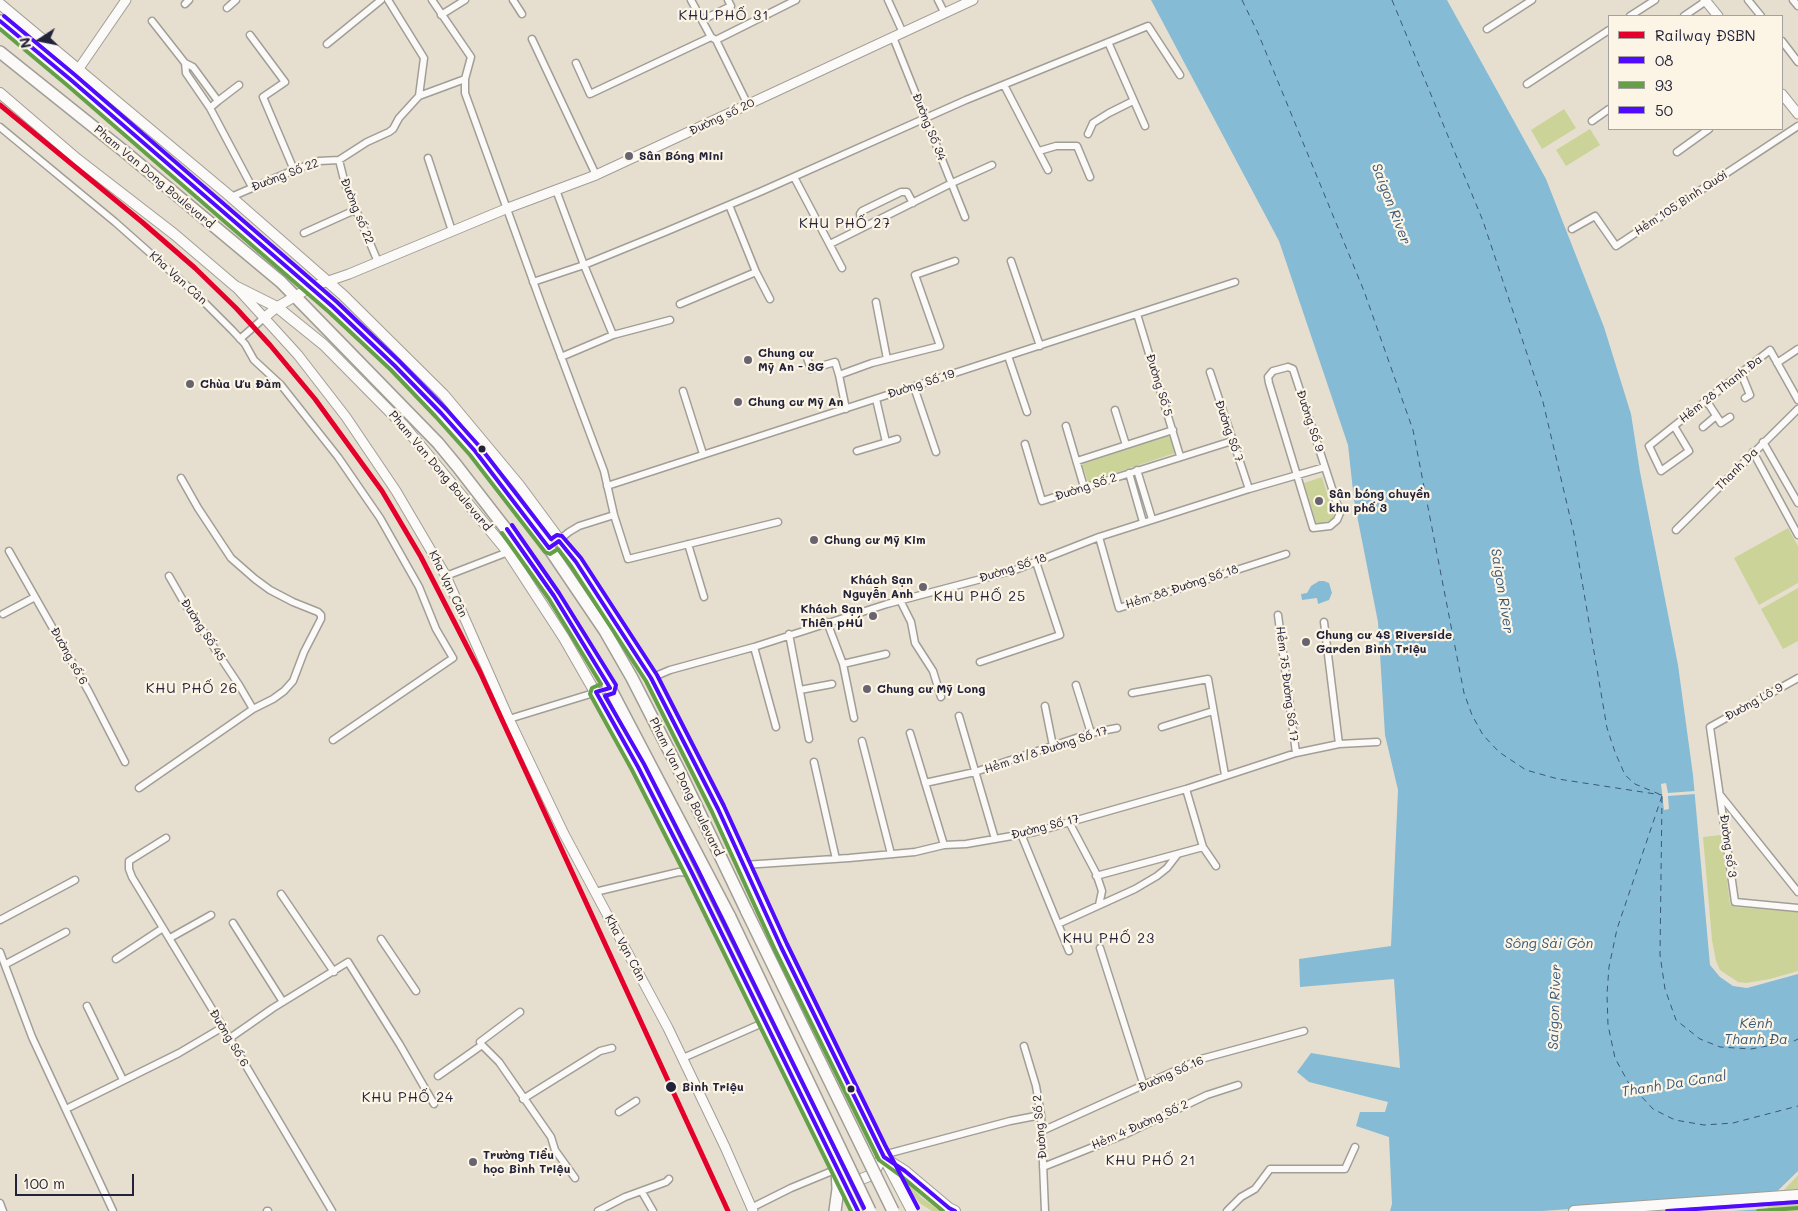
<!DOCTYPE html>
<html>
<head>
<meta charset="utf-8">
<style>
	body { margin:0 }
	#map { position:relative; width:1798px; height:1211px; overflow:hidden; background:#e6dfcf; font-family:Mali,sans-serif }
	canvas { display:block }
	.legend { position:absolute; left:1608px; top:15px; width:175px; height:115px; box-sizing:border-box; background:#fcf5e5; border:1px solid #a5a1a1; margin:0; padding:6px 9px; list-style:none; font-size:15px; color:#22223b }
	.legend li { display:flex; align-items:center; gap:10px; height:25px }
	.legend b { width:25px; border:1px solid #a5a1a1 }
	.north { position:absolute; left:15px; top:15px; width:50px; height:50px; -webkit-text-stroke:4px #fcf5e5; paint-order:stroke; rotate:259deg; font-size:14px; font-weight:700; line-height:20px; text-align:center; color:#22223b }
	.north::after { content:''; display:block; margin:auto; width:18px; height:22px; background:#22223b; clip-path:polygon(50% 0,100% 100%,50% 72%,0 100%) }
	.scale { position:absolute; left:15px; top:1174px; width:119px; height:22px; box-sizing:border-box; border:2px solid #22223b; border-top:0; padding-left:6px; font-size:15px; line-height:18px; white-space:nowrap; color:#22223b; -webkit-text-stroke:4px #fcf5e5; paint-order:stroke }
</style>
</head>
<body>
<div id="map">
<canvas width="1798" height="1211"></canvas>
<ul class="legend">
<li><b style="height:6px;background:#e4002b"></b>Railway ĐSBN</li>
<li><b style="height:6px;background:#4f0aff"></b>08</li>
<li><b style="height:6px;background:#65a049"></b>93</li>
<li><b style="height:6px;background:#4f0aff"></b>50</li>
</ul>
<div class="north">N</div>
<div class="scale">100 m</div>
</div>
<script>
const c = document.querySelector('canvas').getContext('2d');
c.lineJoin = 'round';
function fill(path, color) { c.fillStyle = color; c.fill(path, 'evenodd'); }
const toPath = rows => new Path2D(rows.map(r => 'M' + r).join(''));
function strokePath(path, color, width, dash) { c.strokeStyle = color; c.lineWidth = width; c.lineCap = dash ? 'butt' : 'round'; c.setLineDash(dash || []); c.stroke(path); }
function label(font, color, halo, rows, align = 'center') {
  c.font = font + ' Mali,sans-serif'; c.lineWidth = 4.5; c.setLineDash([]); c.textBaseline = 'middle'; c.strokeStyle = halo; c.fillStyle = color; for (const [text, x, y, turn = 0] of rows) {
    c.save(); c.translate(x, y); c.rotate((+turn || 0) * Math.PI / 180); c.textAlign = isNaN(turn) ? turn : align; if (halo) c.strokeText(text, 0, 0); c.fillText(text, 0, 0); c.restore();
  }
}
fill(toPath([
	[1564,109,1576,128,1542,149,1531,130],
	[1590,129,1600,145,1566,166,1556,150],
	[1170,435,1175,453,1088,482,1082,464],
	[1322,477,1335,519,1317,525,1304,483],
	[1788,528,1798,546,1798,583,1759,605,1734,558],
	[1798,588,1798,641,1783,649,1761,609],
	[1721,835,1730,904,1734,907,1798,912,1798,971,1770,979,1746,983,1738,982,1720,970,1716,961,1712,940,1703,837],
	[1798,1175,1798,1211,1764,1211],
	[905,1180,921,1197,940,1211,932,1211,921,1204,910,1192,903,1181]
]), '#ccd399');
fill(toPath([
	[1151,0,1447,0,1546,179,1604,327,1631,414,1640,472,1678,665,1693,775,1710,965,1720,977,1733,986,1747,988,1798,974,1798,1171,1757,1211,1390,1211,1392,1204,1389,1137,1356,1126,1360,1112,1385,1112,1388,1102,1309,1082,1297,1072,1311,1053,1400,1068,1394,979,1300,987,1299,959,1391,946,1398,790,1385,735,1378,622,1354,500,1348,445,1279,241],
	[1319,581,1324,581,1329,583,1332,593,1329,600,1318,604,1317,598,1302,600,1301,594,1307,593,1311,586]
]), '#86bbd5');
fill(toPath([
	[1666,783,1668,793,1695,791,1695,794,1668,796,1669,809,1664,810,1661,784],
	[1779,1194,1763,1209,1733,1211,1542,1211]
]), '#e6dfcf');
strokePath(toPath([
	[1242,0,1258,33,1364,291,1413,430,1464,693,1472,715,1483,735,1499,752,1526,770,1558,779,1662,795],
	[1392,0,1483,221,1543,402,1574,534,1607,728,1615,752,1625,775,1635,784,1659,794],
	[1662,796,1617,929,1609,967,1607,994,1608,1025,1615,1058,1628,1082,1653,1109,1675,1120,1704,1125,1733,1123,1798,1106],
	[1662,797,1660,955,1665,989,1676,1020,1700,1039,1720,1047,1751,1049,1794,1041,1798,1039]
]), '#3a5979', 1, [6, 5]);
const street = toPath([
	[432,0,471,57,465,79,465,93,541,303,604,471,614,515,628,559,778,522],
	[513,0,522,14],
	[691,0,711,37,716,40,748,105],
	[888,0,903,33],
	[938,0,945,14],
	[1748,0,1761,16],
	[1793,0,1798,6],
	[185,4,189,0],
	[227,8,236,0],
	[441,15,465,0],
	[1630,16,1655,0],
	[1684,16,1706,1],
	[702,20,731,6,728,0],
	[152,21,185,63,186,73,210,108,252,187],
	[1487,29,1532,0],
	[250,35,285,82,263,97,294,170],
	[893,37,965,217],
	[532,39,596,175],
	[716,40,796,0],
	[1782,41,1798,62],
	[1108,42,1145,126],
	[327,44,381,0],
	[185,63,193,67,218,101,210,108],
	[576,63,590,94,711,37],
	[1527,84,1609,30],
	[1004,85,1048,170],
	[419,96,465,79],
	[218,101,239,85],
	[1592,121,1609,109],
	[0,127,115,222,194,292,232,330,245,344,254,360,281,385,338,457,380,518,419,587,436,629,453,658,333,740],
	[1088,134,1093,123,1109,113,1133,101],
	[1039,151,1056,146,1077,146,1090,177],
	[1677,152,1709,129],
	[428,158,452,231],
	[339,160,345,184,378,262],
	[794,177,842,268],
	[556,190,584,265,613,335],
	[231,197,294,170,319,161,339,160,367,142,389,132,393,129,399,118,419,96,424,58,388,0],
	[864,227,860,214,862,211,901,192,907,192,913,203],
	[1572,229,1595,216,1616,246,1798,126],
	[304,233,355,210],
	[830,244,952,183,992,165],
	[1011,261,1040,346],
	[756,272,770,299],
	[533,282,584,265,665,232,762,191,966,100,1148,26,1180,75],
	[876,302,887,359],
	[680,304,756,272,729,205],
	[1137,314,1180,456],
	[240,339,265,317],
	[1008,356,1027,412],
	[561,357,613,335,670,320],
	[807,358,811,369,835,362,839,375],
	[1777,363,1798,349],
	[1288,367,1293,369,1340,513,1337,520,1330,526,1313,528,1269,383,1268,377,1273,371,1288,367],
	[1210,372,1249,489],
	[1741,373,1750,395,1745,398],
	[914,387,936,452],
	[683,391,703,454],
	[876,399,886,442],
	[1706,400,1721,423,1730,417],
	[846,409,839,375,872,363,940,346,915,275,955,261],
	[1115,410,1126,445],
	[1066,426,1084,487],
	[1674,426,1689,451,1661,471,1649,446,1674,426,1770,350,1798,400],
	[1703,427,1716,416],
	[1763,442,1798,503],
	[1025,444,1042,501,1232,441],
	[857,451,897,439],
	[1753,452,1798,535],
	[1077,461,1173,430],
	[1137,470,1152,519],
	[1129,473,1143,522],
	[607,486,1235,282],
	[1676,530,1798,409],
	[1099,537,1119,608,1286,554],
	[688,544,704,597],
	[549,548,569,532,579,526,614,515],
	[9,551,89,692,125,762],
	[169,576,185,604,239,685,253,709],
	[446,576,508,552],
	[900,600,911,622,915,643,933,671,941,697],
	[3,614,35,597],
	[1278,615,1296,753],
	[827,622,843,664,854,718],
	[1324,622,1339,744],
	[789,634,809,739],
	[754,647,776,727],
	[980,662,1060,635,1036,562],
	[843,664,886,654],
	[651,678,670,670,754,647,887,604,1015,570,1099,537,1249,489,1325,467],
	[1798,678,1710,727,1735,902,1798,908],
	[1076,685,1091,733],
	[800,690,832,684],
	[1132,693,1208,679,1225,775],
	[1045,706,1053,746],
	[959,716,995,839],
	[509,719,610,688],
	[1162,727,1213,711],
	[910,733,944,845],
	[862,741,891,854],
	[814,762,836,859],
	[925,783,975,772,1091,733,1117,728],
	[139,788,253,709,273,699,284,691,293,681,304,652,321,619,321,615,318,612,293,602,270,590,255,579,231,558,198,508,181,478],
	[1186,789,1203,847,1216,866],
	[1721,796,1798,892],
	[1069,822,1096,873,1102,891,1099,905],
	[1021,834,1069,951],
	[166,838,129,861,129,869,132,877,223,1027,332,1211],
	[744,865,849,858,915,852,944,845,966,844,1035,832,1186,789,1296,753,1339,744,1377,742],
	[1096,876,1203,847],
	[595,892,679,872,691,873],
	[281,894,334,972],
	[0,920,75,880],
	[233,923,283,1002],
	[1058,924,1135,889,1157,876,1167,868,1177,855],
	[170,938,211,915],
	[381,939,416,991],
	[1100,948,1144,1086],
	[0,952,32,1037,113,1211],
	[116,959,163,928],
	[6,964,66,932],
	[87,1006,123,1080],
	[230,1038,273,1008,348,962,400,1045,434,1104],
	[480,1042,520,1012],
	[1024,1046,1036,1086,1041,1115,1045,1211],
	[683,1058,765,1022],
	[438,1076,482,1045,499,1062,551,1137,555,1150,575,1178],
	[523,1099,600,1051,612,1048],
	[70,1107,179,1053,223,1027],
	[619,1112,636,1101],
	[1042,1131,1201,1059,1304,1031],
	[883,1155,1010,1121,1041,1115],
	[1043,1167,1128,1133,1207,1095,1238,1085],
	[642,1192,653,1211],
	[0,1203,3,1211],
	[751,1208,791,1188,837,1169],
	[267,1211,268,1211],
	[598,1211,625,1197,666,1182,669,1179],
	[1227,1211,1241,1197,1255,1189,1270,1169,1345,1169,1355,1147]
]);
const secondary = toPath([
	[1705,0,1718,16],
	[71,80,126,0],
	[1782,94,1798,114],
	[237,288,298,355,346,417,396,491,446,576,509,719,564,834,668,1028,725,1147,753,1211],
	[265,317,277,307,311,287,349,274,508,208,596,175,973,0]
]);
const primary = toPath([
	[0,4,231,197,343,295,444,395,519,485,576,562,651,678,718,809,781,947,879,1148,912,1211],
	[0,93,77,159,174,234,235,286,277,307,324,345,404,426,508,552,564,638,638,767,858,1211],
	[886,1159,905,1171,949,1208,955,1211],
	[848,1176,859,1180,869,1176,876,1169,883,1155],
	[1574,1211,1798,1195]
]);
const highway = toPath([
	[0,21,71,80,311,287,395,366,441,413,475,451,536,529,605,631,632,678,681,774,747,912],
	[0,52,125,152,281,282,438,443,457,466,533,564,581,638,610,688,730,917],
	[835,1211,838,1189,837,1169]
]);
strokePath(street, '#a19e97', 9);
strokePath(secondary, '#a19e97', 11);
strokePath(primary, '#a19e97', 12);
strokePath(highway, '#a19e97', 14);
strokePath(street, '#fbfaf8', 6);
strokePath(secondary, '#fbfaf8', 9);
strokePath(primary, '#fbfaf8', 10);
strokePath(highway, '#fbfaf8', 11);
const highwayBridge = toPath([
	[747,912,893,1211],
	[730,917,870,1211]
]);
strokePath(highwayBridge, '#a19e97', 14, []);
strokePath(highwayBridge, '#fbfaf8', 11);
strokePath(toPath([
	[0,21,71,80,333,307,395,366,441,413,475,451,549,548,559,541,576,562,651,678,718,809,781,947,884,1157,905,1171,949,1208,955,1211],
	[507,529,554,596,610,688,596,692,638,767,692,873,858,1211],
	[1667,1211,1798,1202]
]), '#4f0aff', 4);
strokePath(toPath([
	[0,29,67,85,329,312,391,370,436,417,470,455,545,552,550,554,558,549,571,566,646,681,712,812,775,950,879,1160,901,1176,943,1211],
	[502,533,549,599,601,684,592,688,590,694,632,770,686,876,851,1211],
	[1758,1211,1798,1208]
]), '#65a049', 4);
strokePath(toPath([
	[4,16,75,75,337,302,399,361,446,409,480,447,551,539,557,535,562,536,581,558,657,675,724,806,787,944,885,1145,918,1208],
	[512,525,559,593,616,685,614,693,605,696,644,764,698,870,864,1208]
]), '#4f0aff', 4);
strokePath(toPath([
	[0,105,142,222,195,268,236,308,270,345,315,399,382,491,421,557,480,672,728,1211]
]), '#e4002b', 5);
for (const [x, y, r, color] of [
	[629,156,5,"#67646f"],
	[748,360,5,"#67646f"],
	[190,384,5,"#67646f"],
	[738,402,5,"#67646f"],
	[482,449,4.5,"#22223b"],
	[1319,501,5,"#67646f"],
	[814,540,5,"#67646f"],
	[923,587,5,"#67646f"],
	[873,616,5,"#67646f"],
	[1306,642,5,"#67646f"],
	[867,689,5,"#67646f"],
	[671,1087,6,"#22223b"],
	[851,1089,4.5,"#22223b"],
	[473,1162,5,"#67646f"]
]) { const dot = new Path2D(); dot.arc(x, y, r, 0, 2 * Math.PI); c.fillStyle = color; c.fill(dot); strokePath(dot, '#fcf5e5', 2); }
label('12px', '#22223b', '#fcf5e5', [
	["Đường số 20",722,117,-25],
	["Đường Số 34",929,127,68],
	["Đường Số 22",285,175,-21],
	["Pham Van Dong Boulevard",154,177,40],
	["Hẻm 105 Bình Quới",1681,203,-33],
	["Đường số 22",357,211,68],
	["Kha Vạn Cân",178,278,42],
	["Đường Số 19",921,384,-18],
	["Đường Số 5",1159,385,73],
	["Hẻm 28 Thanh Đa",1721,389,-38],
	["Đường Số 9",1310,421,72],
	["Đường Số 7",1229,431,71],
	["Thanh Da",1737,469,-45],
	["Pham Van Dong Boulevard",440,471,50],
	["Đường Số 2",1086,487,-18],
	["Đường Số 18",1013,568,-18],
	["Kha Vạn Cân",448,584,64],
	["Hẻm 88 Đường Số 18",1182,587,-18],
	["Đường Số 45",203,630,57],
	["Đường số 6",69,656,61],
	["Hẻm 75 Đường Số 17",1287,684,83],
	["Đường Lô 9",1754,702,-29],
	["Hẻm 31/8 Đường Số 17",1046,750,-18],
	["Pham Van Dong Boulevard",686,787,64],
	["Đường Số 17",1045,827,-14],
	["Đường số 3",1728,846,82],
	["Kha Vạn Cân",625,948,62],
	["Đường Số 6",229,1038,59],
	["Đường Số 16",1171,1074,-24],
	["Hẻm 4 Đường Số 2",1140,1125,-24],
	["Đường Số 2",1040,1127,-95]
]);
label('bold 12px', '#22223b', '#fcf5e5', [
	["Sân Bóng Mini",639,156],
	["Chung cư",758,353],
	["Mỹ An - 3G",758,367],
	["Chùa Ưu Đàm",200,384],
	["Chung cư Mỹ An",748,402],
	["Sân bóng chuyền",1329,494],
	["khu phố 3",1329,508],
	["Chung cư Mỹ Kim",824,540],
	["Khách Sạn",913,580,"right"],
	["Nguyễn Anh",913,594,"right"],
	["Khách Sạn",863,609,"right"],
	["Thiên pHÚ",863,623,"right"],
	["Chung cư 4S Riverside",1316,635],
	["Garden Bình Triệu",1316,649],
	["Chung cư Mỹ Long",877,689],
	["Trường Tiểu",483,1155],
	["học Bình Triệu",483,1169]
], 'left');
label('bold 12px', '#22223b', '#fcf5e5', [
	["Bình Triệu",682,1087]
], 'left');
c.letterSpacing = '1px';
label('14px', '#22223b', '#fcf5e5', [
	["KHU PHỐ 31",724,16],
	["KHU PHỐ 27",845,224],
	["KHU PHỐ 25",980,597],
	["KHU PHỐ 26",192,689],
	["KHU PHỐ 23",1109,939],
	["KHU PHỐ 24",408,1098],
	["KHU PHỐ 21",1151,1161]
]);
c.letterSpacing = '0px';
label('italic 14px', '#3a5979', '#fcf5e5', [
	["Saigon River",1391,204,69],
	["Saigon River",1502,591,81],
	["Sông Sài Gòn",1549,944],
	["Saigon River",1555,1007,-88],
	["Kênh",1756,1024],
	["Thanh Đa",1756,1040],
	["Thanh Da Canal",1674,1084,-9]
]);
</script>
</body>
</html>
